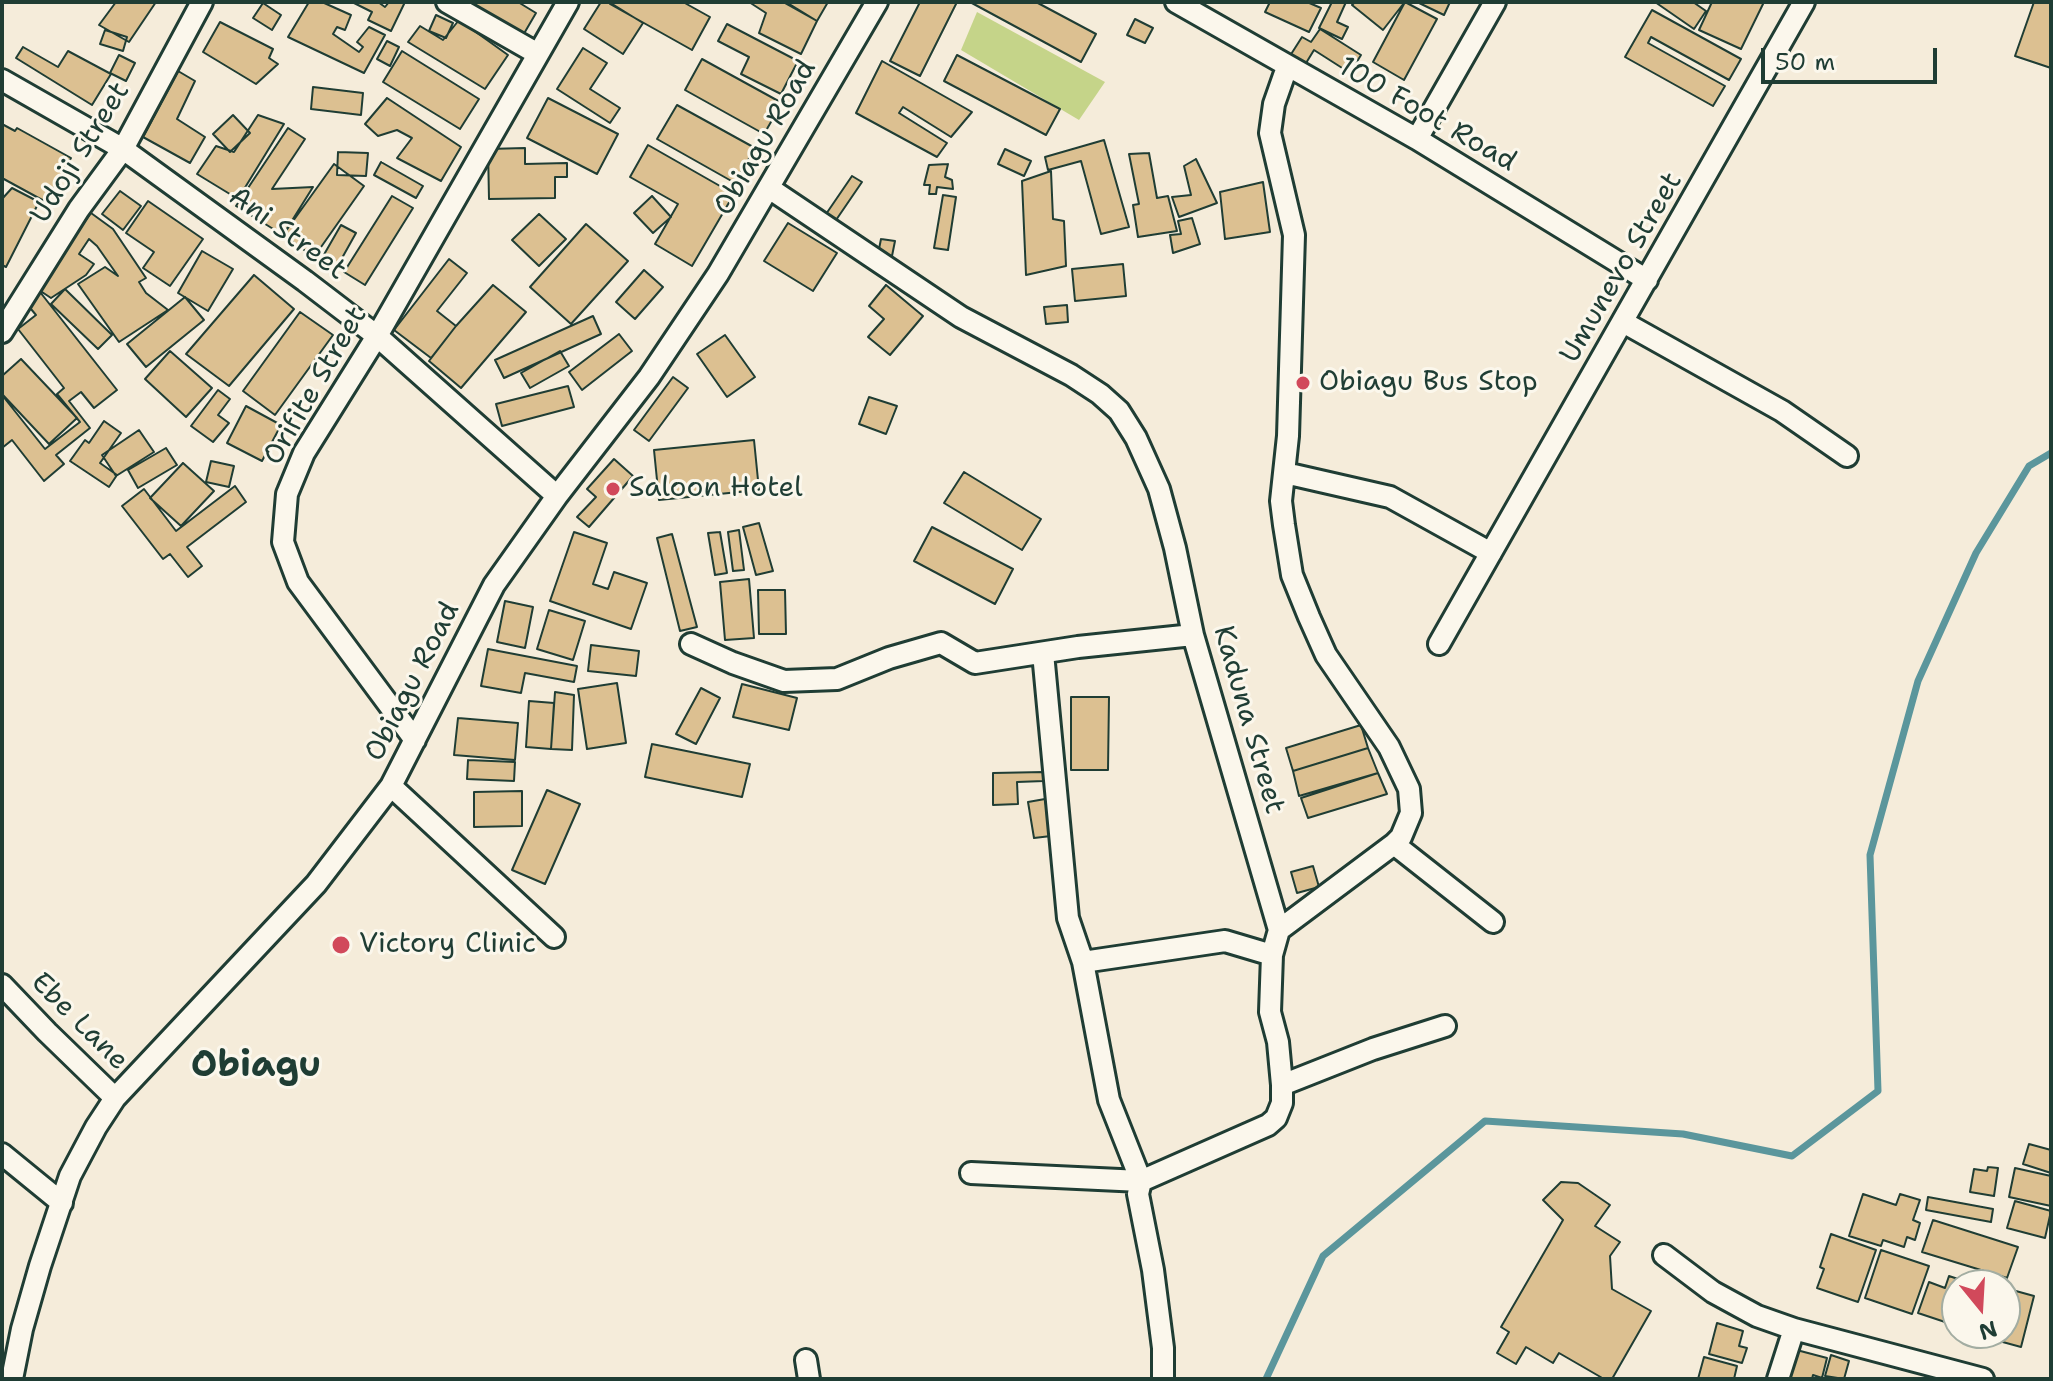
<!DOCTYPE html>
<html>
<head>
<meta charset="utf-8">
<style>
	body { margin:0 }
	#map { position:relative; width:2053px; height:1381px; overflow:hidden; background:#f5ecda; font-family:"Shantell Sans",sans-serif }
	canvas { display:block }
	.frame { position:absolute; inset:0; border:4px solid #1f3d34; pointer-events:none }
	.north { position:absolute; left:1941px; top:1269px; width:80px; height:80px; box-sizing:border-box; background:#fbf7ec; border:2px solid #a3ada2; border-radius:50%; rotate:162deg; font-size:22px; font-weight:700; line-height:32px; text-align:center; color:#1f3d34 }
	.north::after { content:''; display:block; margin:auto; width:28px; height:36px; background:#d1495b; clip-path:polygon(50% 0,100% 100%,50% 72%,0 100%) }
	.scale { position:absolute; left:1761px; top:48px; width:176px; height:36px; box-sizing:border-box; border:4px solid #1f3d34; border-top:0; padding-left:10px; font-size:24px; line-height:28px; white-space:nowrap; color:#1f3d34; -webkit-text-stroke:6px #fbf7ec; paint-order:stroke }
</style>
</head>
<body>
<div id="map">
<canvas width="2053" height="1381"></canvas>
<div class="frame"></div>
<div class="north">N</div>
<div class="scale">50 m</div>
</div>
<script>
const c = document.querySelector('canvas').getContext('2d');
c.lineJoin = 'round';
function fill(path, color) { c.fillStyle = color; c.fill(path, 'evenodd'); }
const toPath = rows => new Path2D(rows.map(r => 'M' + r).join(''));
function strokePath(path, color, width, dash) { c.strokeStyle = color; c.lineWidth = width; c.lineCap = dash ? 'butt' : 'round'; c.setLineDash(dash || []); c.stroke(path); }
function label(font, color, halo, rows, align = 'center') {
  c.font = font + ' "Shantell Sans",sans-serif'; c.lineWidth = 6; c.setLineDash([]); c.textBaseline = 'middle'; c.strokeStyle = halo; c.fillStyle = color; for (const [text, x, y, turn = 0] of rows) {
    c.save(); c.translate(x, y); c.rotate((+turn || 0) * Math.PI / 180); c.textAlign = isNaN(turn) ? turn : align; if (halo) c.strokeText(text, 0, 0); c.fillText(text, 0, 0); c.restore();
  }
}
fill(toPath([
	[977,12,1105,82,1079,120,961,50]
]), '#c5d489');
strokePath(toPath([
	[1266,1379,1323,1256,1485,1121,1683,1134,1792,1156,1878,1091,1870,855,1918,681,1976,553,2029,466,2051,453]
]), '#5b969c', 7);
const building = toPath([
	[116,2,156,2,129,42,99,25,116,2],
	[309,2,322,2,351,15,345,30,337,27,333,34,359,52,363,47,357,42,369,27,385,35,364,73,288,37,309,2],
	[352,2,378,2,385,7,389,2,405,2,391,31,368,20,372,12,352,2],
	[462,2,518,2,536,13,522,37,462,2],
	[601,2,609,2,643,23,623,54,584,29,601,2],
	[611,2,683,2,710,17,692,50,610,4,611,2],
	[749,2,783,2,817,21,801,54,759,33,766,13,749,2],
	[786,2,828,2,817,21,786,2],
	[920,2,957,2,920,76,890,61,920,2],
	[970,2,1036,2,1096,34,1081,62,970,2],
	[1270,2,1307,2,1321,8,1309,32,1265,12,1270,2],
	[1332,2,1346,2,1337,22,1348,27,1342,39,1319,28,1332,2],
	[1355,2,1403,2,1404,3,1383,30,1352,5,1355,2],
	[1405,2,1437,19,1404,80,1373,62,1405,2],
	[1417,2,1450,2,1444,15,1417,2],
	[1655,2,1693,2,1706,11,1694,29,1655,2],
	[1712,2,1764,2,1741,49,1699,30,1712,2],
	[2034,2,2051,2,2051,68,2015,56,2034,2],
	[263,3,281,15,272,30,253,18,263,3],
	[1652,10,1741,59,1729,80,1651,37,1648,43,1725,86,1713,106,1625,57,1652,10],
	[436,15,453,23,446,38,429,31,436,15],
	[1135,19,1153,28,1145,43,1127,35,1135,19],
	[459,20,508,55,485,89,408,42,420,26,443,40,459,20],
	[220,22,273,49,269,58,278,64,256,84,203,52,220,22],
	[727,24,798,61,781,94,741,74,749,57,718,41,727,24],
	[1320,29,1361,55,1350,73,1314,50,1303,68,1288,59,1302,37,1311,42,1320,29],
	[105,30,127,37,123,51,100,44,105,30],
	[387,41,399,47,390,66,377,59,387,41],
	[23,47,58,67,68,51,111,74,92,105,16,58,23,47],
	[583,48,607,63,590,89,620,108,610,123,557,89,583,48],
	[402,51,479,99,460,129,383,82,402,51],
	[119,55,135,63,126,81,110,73,119,55],
	[957,55,1060,109,1046,135,944,81,957,55],
	[702,59,782,103,764,134,685,90,702,59],
	[882,61,972,112,951,137,903,107,899,113,947,143,937,157,856,113,882,61],
	[178,71,195,81,177,119,205,137,190,163,143,137,178,71],
	[313,87,363,93,361,115,311,109,313,87],
	[387,98,461,147,441,181,397,158,412,138,397,130,378,136,365,124,387,98],
	[548,98,618,134,597,174,527,138,548,98],
	[677,105,755,148,735,183,657,139,677,105],
	[233,115,250,133,230,152,213,134,233,115],
	[258,115,284,124,238,199,197,174,216,146,234,152,258,115],
	[2,124,15,131,17,128,71,158,46,202,2,178,2,124],
	[288,128,305,139,272,189,313,187,283,235,236,206,288,128],
	[1104,140,1129,227,1101,234,1081,161,1048,170,1045,157,1104,140],
	[648,145,734,194,692,266,655,244,678,204,630,177,648,145],
	[525,148,525,164,567,163,567,177,555,177,555,198,489,199,488,149,525,148],
	[1005,149,1031,161,1024,176,998,164,1005,149],
	[338,152,368,153,366,176,337,175,338,152],
	[1149,153,1157,198,1168,196,1177,231,1138,237,1133,205,1139,204,1129,154,1149,153],
	[1196,159,1217,203,1179,217,1172,197,1191,195,1184,166,1196,159],
	[381,162,423,186,416,198,374,175,381,162],
	[334,164,364,186,314,257,283,235,334,164],
	[948,164,945,177,952,180,953,189,937,187,936,194,929,194,930,185,924,185,929,165,948,164],
	[1051,171,1053,219,1064,221,1066,266,1026,275,1022,181,1051,171],
	[852,176,862,182,834,223,824,217,852,176],
	[1263,182,1270,232,1225,239,1220,192,1263,182],
	[12,188,39,202,6,267,2,265,2,199,12,188],
	[120,191,141,206,123,230,102,214,120,191],
	[943,195,956,197,948,250,934,248,943,195],
	[392,196,413,208,365,285,344,272,392,196],
	[652,196,671,217,653,233,634,213,652,196],
	[148,201,203,239,170,286,143,268,154,252,126,233,148,201],
	[91,213,113,229,146,278,139,282,146,293,168,310,119,342,78,284,105,267,118,276,97,246,89,239,79,254,94,264,86,275,51,298,36,288,91,213],
	[539,214,566,239,539,266,512,240,539,214],
	[1192,218,1200,244,1173,253,1170,235,1181,234,1178,221,1192,218],
	[788,223,837,253,813,291,764,261,788,223],
	[586,224,628,261,571,324,530,287,586,224],
	[341,225,356,233,337,267,322,258,341,225],
	[881,239,895,241,892,256,878,254,881,239],
	[202,251,233,269,208,311,178,293,202,251],
	[449,259,467,273,437,311,456,326,431,358,394,330,449,259],
	[1123,264,1126,296,1075,301,1072,269,1123,264],
	[644,270,663,287,635,319,616,302,644,270],
	[254,275,294,309,229,386,186,354,254,275],
	[493,285,526,312,461,388,429,361,456,326,493,285],
	[886,285,923,316,890,355,868,337,884,319,869,306,886,285],
	[65,289,112,335,98,349,51,304,65,289],
	[40,292,117,390,94,408,81,392,69,401,90,428,56,455,64,464,44,481,12,440,2,448,2,395,45,449,80,422,57,394,64,388,18,329,36,315,26,303,40,292],
	[185,297,204,320,146,367,127,344,185,297],
	[1067,305,1068,322,1046,324,1044,307,1067,305],
	[300,312,333,335,275,415,243,391,300,312],
	[593,316,601,334,504,378,495,360,593,316],
	[619,334,632,351,582,390,569,372,619,334],
	[725,335,755,377,727,397,697,354,725,335],
	[170,351,212,388,186,417,145,379,170,351],
	[560,351,569,366,530,388,521,373,560,351],
	[21,359,77,418,49,444,2,394,2,376,21,359],
	[673,377,688,388,649,441,634,430,673,377],
	[568,386,574,407,502,426,496,404,568,386],
	[218,390,230,399,218,415,229,423,213,442,191,426,218,390],
	[869,397,897,406,886,434,859,424,869,397],
	[246,406,281,425,262,461,227,443,246,406],
	[104,421,121,433,100,463,117,475,109,487,70,461,85,440,89,443,104,421],
	[139,430,154,452,116,476,102,455,139,430],
	[754,440,759,490,659,500,654,450,754,440],
	[166,448,177,465,138,488,128,470,166,448],
	[614,459,633,476,589,527,577,517,596,497,587,489,614,459],
	[211,461,234,466,229,487,206,482,211,461],
	[183,463,214,491,181,526,150,498,183,463],
	[964,472,1041,519,1022,550,944,503,964,472],
	[235,486,246,502,187,547,202,566,188,577,170,554,163,559,122,506,144,489,176,531,235,486],
	[759,523,773,571,756,575,743,527,759,523],
	[932,527,1013,569,995,604,914,561,932,527],
	[739,530,744,570,733,571,728,532,739,530],
	[574,532,607,543,593,584,608,589,614,572,647,583,631,629,550,601,574,532],
	[720,532,727,573,715,575,708,533,720,532],
	[672,534,697,627,680,631,657,538,672,534],
	[749,579,754,638,725,640,720,582,749,579],
	[758,590,785,590,786,634,759,634,758,590],
	[505,601,533,607,525,648,497,642,505,601],
	[549,610,585,621,573,660,537,649,549,610],
	[591,645,639,651,636,676,588,671,591,645],
	[488,649,577,666,574,682,525,673,521,693,481,686,488,649],
	[617,683,626,743,587,749,578,689,617,683],
	[742,684,797,698,789,730,733,717,742,684],
	[701,688,720,698,696,744,676,734,701,688],
	[555,692,574,695,572,750,551,749,555,692],
	[1071,697,1109,697,1108,770,1071,770,1071,697],
	[529,701,554,703,551,749,526,747,529,701],
	[458,718,518,723,515,760,454,755,458,718],
	[1361,725,1368,748,1293,771,1286,748,1361,725],
	[652,744,750,764,742,797,645,777,652,744],
	[1368,748,1378,773,1299,796,1293,771,1368,748],
	[468,760,515,762,514,781,467,779,468,760],
	[1044,772,1044,781,1017,782,1018,804,993,805,993,773,1044,772],
	[1378,773,1387,794,1308,818,1301,798,1378,773],
	[547,790,580,804,545,884,512,870,547,790],
	[522,791,522,826,474,827,474,792,522,791],
	[1045,799,1051,836,1034,838,1028,802,1045,799],
	[1313,866,1319,887,1297,893,1291,872,1313,866],
	[2029,1144,2051,1150,2051,1173,2023,1164,2029,1144],
	[1988,1167,1998,1168,1994,1196,1970,1192,1974,1169,1987,1171,1988,1167],
	[2015,1168,2051,1176,2051,1206,2009,1197,2015,1168],
	[1561,1182,1578,1183,1610,1205,1595,1226,1620,1242,1610,1256,1612,1289,1651,1311,1612,1379,1604,1379,1559,1353,1553,1363,1526,1347,1516,1364,1497,1353,1509,1332,1501,1327,1563,1220,1543,1200,1561,1182],
	[1863,1194,1896,1205,1900,1194,1920,1200,1913,1220,1920,1223,1915,1240,1907,1237,1904,1247,1883,1240,1881,1246,1849,1236,1863,1194],
	[1928,1197,1993,1209,1991,1222,1926,1210,1928,1197],
	[2015,1201,2051,1211,2045,1238,2007,1228,2015,1201],
	[1933,1220,2018,1247,2007,1278,1922,1252,1933,1220],
	[1831,1234,1876,1250,1858,1302,1817,1288,1824,1269,1820,1267,1831,1234],
	[1881,1250,1929,1266,1912,1314,1865,1298,1881,1250],
	[1949,1276,1976,1285,1957,1285,1957,1326,1918,1313,1929,1282,1945,1288,1949,1276],
	[2005,1288,2034,1296,2021,1347,1988,1338,1989,1333,2005,1333,2005,1288],
	[1717,1323,1743,1331,1739,1346,1747,1348,1742,1363,1709,1354,1717,1323],
	[1789,1348,1827,1358,1822,1378,1813,1375,1812,1379,1781,1379,1789,1348],
	[1831,1355,1849,1361,1844,1379,1825,1376,1831,1355],
	[1704,1357,1737,1366,1734,1379,1698,1379,1704,1357]
]);
fill(building, '#dcc091');
strokePath(building, '#1f3d34', 2);
const street = toPath([
	[447,2,538,54],
	[1176,2,1417,139,1647,280],
	[2,80,123,149,305,281,377,336,557,496],
	[1417,139,1495,2],
	[769,188,961,317,1071,375,1100,394,1119,411,1136,438,1159,489,1175,548,1193,635,1279,930,1272,955,1270,1012,1278,1042,1282,1085,1282,1103,1276,1118,1268,1125,1141,1181,1138,1194,1153,1270,1163,1348,1163,1379],
	[1623,322,1782,411,1847,456],
	[2,332,79,209,123,149,202,2],
	[1285,473,1390,497,1491,553],
	[691,644,733,663,784,681,837,679,889,658,941,643,975,663,1078,647,1193,635],
	[1439,644,1804,2],
	[415,740,298,582,283,542,287,494,304,453,377,336,568,2],
	[391,786,554,937],
	[1394,844,1493,922],
	[1279,930,1394,844,1401,837,1411,813,1409,789,1389,747,1326,655,1309,617,1292,575,1284,525,1281,501,1288,436,1294,235,1270,133,1274,104,1287,67],
	[1083,962,1225,941,1272,955],
	[2,985,47,1032,115,1098],
	[1282,1085,1373,1049,1445,1026],
	[2,1154,62,1203],
	[971,1173,1141,1181,1109,1100,1083,962,1068,918,1043,653],
	[1664,1255,1713,1292,1757,1316,1794,1329],
	[806,1360,809,1379],
	[12,1379,22,1329,40,1266,70,1176,96,1127,115,1098,316,884,391,786,494,585,557,496,649,377,718,274,877,2],
	[1778,1379,1794,1329,1983,1379]
]);
strokePath(street, '#1f3d34', 26);
strokePath(street, '#fbf7ec', 20);
for (const [x, y, r, color] of [
	[1303,383,8,"#d1495b"],
	[613,489,8,"#d1495b"],
	[341,945,10,"#d1495b"]
]) { const dot = new Path2D(); dot.arc(x, y, r, 0, 2 * Math.PI); c.fillStyle = color; c.fill(dot); strokePath(dot, '#fbf7ec', 3); }
label('28px', '#1f3d34', '#fbf7ec', [
	["100 Foot Road",1427,115,30],
	["Obiagu Road",766,138,-60],
	["Udoji Street",81,153,-58],
	["Ani Street",287,234,36],
	["Umunevo Street",1622,268,-60],
	["Orifite Street",316,386,-60],
	["Obiagu Road",413,682,-63],
	["Kaduna Street",1248,720,74],
	["Ebe Lane",79,1022,45]
]);
label('28px', '#1f3d34', '#fbf7ec', [
	["Obiagu Bus Stop",1319,383],
	["Saloon Hotel",629,489],
	["Victory Clinic",359,945]
], 'left');
label('bold 36px', '#1f3d34', '#fbf7ec', [
	["Obiagu",256,1067]
]);
</script>
</body>
</html>
